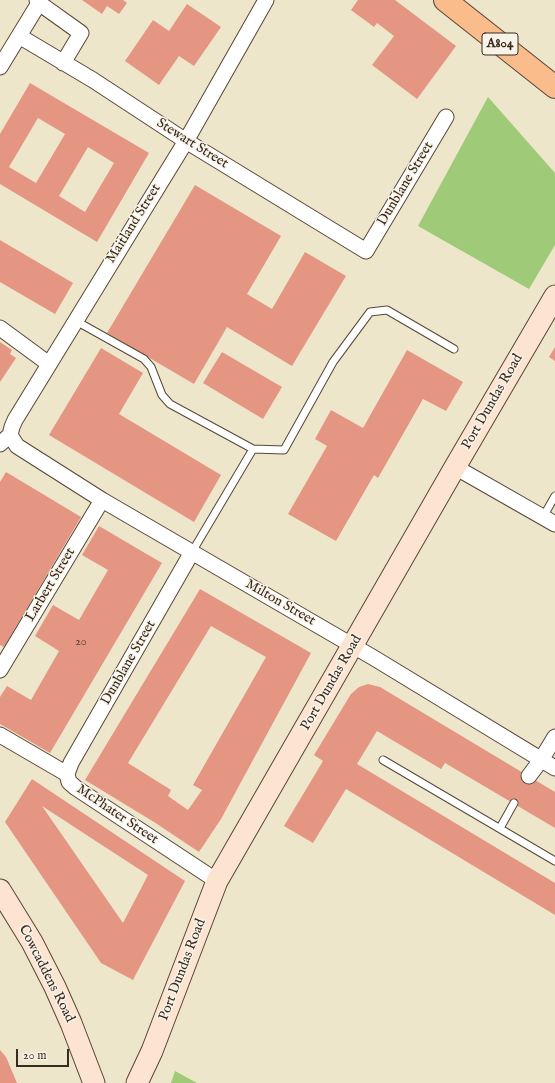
<!DOCTYPE html>
<html>
<head>
<meta charset="utf-8">
<style>
	body { margin:0 }
	#map { position:relative; width:555px; height:1083px; overflow:hidden; background:#eee6ca; font-family:"IM FELL English",serif }
	canvas { display:block }
	.scale { position:absolute; left:16px; top:1049px; width:53px; height:18px; box-sizing:border-box; border:2px solid #3b2a1e; border-top:0; padding-left:5px; font-size:12px; line-height:14px; white-space:nowrap; color:#3b2a1e; -webkit-text-stroke:3px #f7f3e8; paint-order:stroke }
</style>
</head>
<body>
<div id="map">
<canvas width="555" height="1083"></canvas>
<div class="scale">20 m</div>
</div>
<script>
const c = document.querySelector('canvas').getContext('2d');
c.lineJoin = 'round';
function fill(path, color) { c.fillStyle = color; c.fill(path, 'evenodd'); }
const toPath = rows => new Path2D(rows.map(r => 'M' + r).join(''));
function strokePath(path, color, width, dash) { c.strokeStyle = color; c.lineWidth = width; c.lineCap = dash ? 'butt' : 'round'; c.setLineDash(dash || []); c.stroke(path); }
function label(font, color, halo, rows, align = 'center') {
  c.font = font + ' "IM FELL English",serif'; c.lineWidth = 3; c.setLineDash([]); c.textBaseline = 'middle'; c.strokeStyle = halo; c.fillStyle = color; for (const [text, x, y, turn = 0] of rows) {
    c.save(); c.translate(x, y); c.rotate((+turn || 0) * Math.PI / 180); c.textAlign = isNaN(turn) ? turn : align; if (halo) c.strokeText(text, 0, 0); c.fillText(text, 0, 0); c.restore();
  }
}
fill(toPath([
	[488,97,555,173,555,245,529,289,418,226],
	[175,1071,197,1083,171,1083]
]), '#9fca77');
fill(toPath([
	[82,0,123,0,127,3,119,14,107,6,102,14],
	[358,0,395,0,456,46,417,99,372,65,394,36,377,23,374,27,351,10],
	[187,4,221,27,194,66,179,56,159,85,125,61,153,20,169,31],
	[30,83,149,153,97,242,0,184,0,134],
	[38,118,65,134,36,183,9,167],
	[88,147,114,163,85,212,59,196],
	[195,185,281,236,247,294,272,309,305,252,346,276,292,366,227,327,194,384,107,333],
	[0,240,73,283,55,314,0,282],
	[0,342,12,350,10,354,16,358,0,382],
	[555,347,555,361,549,357],
	[101,348,143,373,119,414,221,475,194,522,49,435],
	[407,350,463,382,446,411,423,399,378,478,374,475,336,541,288,514,327,446,315,439,331,410,363,428],
	[222,352,282,387,263,419,203,383],
	[6,472,81,517,4,647,0,645,0,482],
	[99,526,162,563,50,753,0,724,0,697,7,686,31,700,59,651,35,636,53,605,79,620,108,570,82,555],
	[200,589,311,653,221,819,199,852,154,822,85,780],
	[211,626,266,657,193,785,202,790,188,810,168,796,171,790,128,763],
	[368,684,380,687,555,792,555,828,445,763,441,769,377,731,357,764,555,883,555,915,346,789,313,843,284,826,323,761,314,755,351,694,359,687],
	[32,779,185,881,133,980,101,963,5,822],
	[42,806,148,875,123,923],
	[0,1050,6,1057,17,1083,0,1083]
]), '#e49683');
const lane = toPath([
	[76,321,144,359,151,367,162,395,170,404,253,449],
	[543,517,555,496],
	[192,552,253,449,284,450,333,362,370,312,387,310,454,349],
	[383,760,555,861],
	[500,828,514,803]
]);
const street = toPath([
	[37,0,39,3,81,33,63,63],
	[19,36,93,80,186,141,366,251,446,117],
	[0,67,39,3],
	[0,328,49,364],
	[10,435,17,446,102,500,374,658,555,768],
	[0,444,10,435,12,427,15,420,186,141,266,0],
	[455,467,555,524],
	[0,670,102,500],
	[0,735,67,774,69,782,76,788,217,881],
	[67,774,71,763,192,552],
	[529,776,541,760,555,737]
]);
const secondary = toPath([
	[0,890,32,942,55,987,71,1023,94,1083],
	[137,1083,152,1051,217,881,455,467,555,296]
]);
const primary = toPath([
	[445,0,555,87]
]);
strokePath(lane, '#564638', 9);
strokePath(street, '#564638', 17);
strokePath(secondary, '#564638', 23);
strokePath(primary, '#564638', 24);
strokePath(lane, '#fff', 7);
strokePath(street, '#fff', 15);
strokePath(secondary, '#fde4d0', 21);
strokePath(primary, '#f9bc8a', 22);
label('12px', '#654537', null, [
	["20",81,643]
]);
for (const [x, y, w] of [
	[500,44,36]
]) { const box = new Path2D(); box.roundRect(x - w / 2, y - 11, w, 22, 3); c.fillStyle = '#f7f3e8'; c.fill(box); strokePath(box, '#3b2a1e', 1); }
label('bold 13px', '#3b2a1e', null, [
	["A804",500,44]
]);
label('14px', '#3b2a1e', '#f7f3e8', [
	["Stewart Street",192,144,32],
	["Dunblane Street",406,184,-59],
	["Maitland Street",134,224,-58],
	["Port Dundas Road",493,402,-60],
	["Larbert Street",51,585,-59],
	["Milton Street",280,603,30],
	["Dunblane Street",129,663,-60],
	["Port Dundas Road",332,683,-60],
	["McPhater Street",117,815,34],
	["Port Dundas Road",183,970,-69],
	["Cowcaddens Road",46,974,63]
]);
</script>
</body>
</html>
